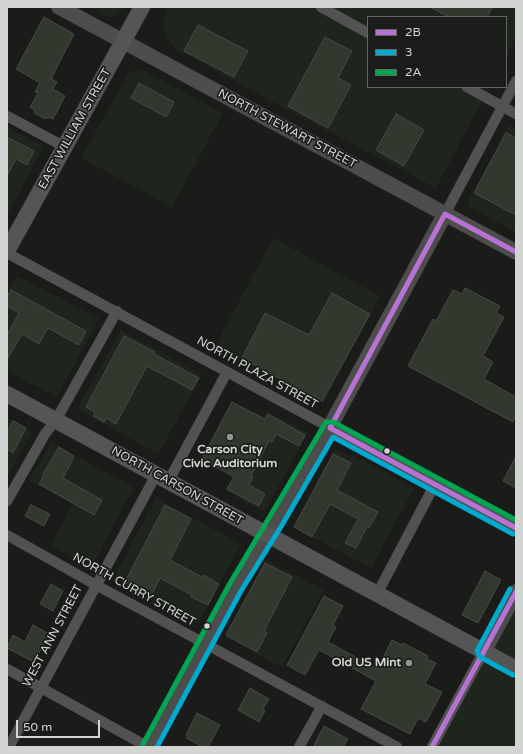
<!DOCTYPE html>
<html>
<head>
<meta charset="utf-8">
<style>
	body { margin:0 }
	#map { position:relative; width:523px; height:754px; overflow:hidden; background:#1b1c1a; font-family:"Varela Round",sans-serif }
	canvas { display:block }
	.frame { position:absolute; inset:0; border:8px solid #d2d5d2; pointer-events:none }
	.legend { position:absolute; left:367px; top:16px; width:140px; height:72px; box-sizing:border-box; background:#1a1d19; border:1px solid #646763; margin:0; padding:5px 7px; list-style:none; font-size:12px; color:#d2d5d2 }
	.legend li { display:flex; align-items:center; gap:8px; height:20px }
	.legend b { width:20px; border:1px solid #646763 }
	.scale { position:absolute; left:16px; top:720px; width:84px; height:18px; box-sizing:border-box; border:2px solid #d2d5d2; border-top:0; padding-left:5px; font-size:12px; line-height:14px; white-space:nowrap; color:#d2d5d2; -webkit-text-stroke:3px #1a1d19; paint-order:stroke }
</style>
</head>
<body>
<div id="map">
<canvas width="523" height="754"></canvas>
<div class="frame"></div>
<ul class="legend">
<li><b style="height:5px;background:#b673d3"></b>2B</li>
<li><b style="height:5px;background:#00a9ce"></b>3</li>
<li><b style="height:5px;background:#00a651"></b>2A</li>
</ul>
<div class="scale">50 m</div>
</div>
<script>
const c = document.querySelector('canvas').getContext('2d');
c.lineJoin = 'round';
function fill(path, color) { c.fillStyle = color; c.fill(path, 'evenodd'); }
const toPath = rows => new Path2D(rows.map(r => 'M' + r).join(''));
function strokePath(path, color, width, dash) { c.strokeStyle = color; c.lineWidth = width; c.lineCap = dash ? 'butt' : 'round'; c.setLineDash(dash || []); c.stroke(path); }
function label(font, color, halo, rows, align = 'center') {
  c.font = font + ' "Varela Round",sans-serif'; c.lineWidth = 3.5; c.setLineDash([]); c.textBaseline = 'middle'; c.strokeStyle = halo; c.fillStyle = color; for (const [text, x, y, turn = 0] of rows) {
    c.save(); c.translate(x, y); c.rotate((+turn || 0) * Math.PI / 180); c.textAlign = isNaN(turn) ? turn : align; if (halo) c.strokeText(text, 0, 0); c.fillText(text, 0, 0); c.restore();
  }
}
fill(toPath([
	[89,7,123,7,118,15,107,17],
	[167,7,516,7,516,36,506,55,506,17,368,17,368,87,489,87,436,188,260,95,176,49,166,38,164,32,164,19],
	[138,69,145,71,223,113,172,207,81,158,127,76,129,73],
	[509,125,516,129,516,232,469,207,468,201],
	[7,127,39,144,43,148,7,215],
	[273,238,380,296,323,404,215,347],
	[17,276,99,318,57,397,7,371,7,295],
	[121,330,202,375,158,454,77,409],
	[267,411,308,433,265,511,256,508,225,490],
	[7,417,26,427,32,433,7,476],
	[51,443,134,487,92,566,50,546,73,504,29,480],
	[335,449,351,457,352,455,414,488,371,568,293,527],
	[156,498,239,543,240,546,199,622,194,622,114,577],
	[267,560,324,590,282,667,225,637],
	[516,598,516,747,435,747]
]), '#1e251d');
const building = toPath([
	[430,7,492,7,487,17,449,17,430,7],
	[44,17,74,34,51,79,57,82,53,89,65,96,53,119,48,117,46,119,34,113,35,110,30,107,38,93,35,92,40,83,16,69,44,17],
	[198,25,248,51,234,77,184,51,198,25],
	[325,37,352,51,338,78,351,85,328,128,288,106,325,37],
	[139,83,174,102,166,117,131,98,139,83],
	[396,114,424,130,404,166,376,150,396,114],
	[506,133,516,138,516,215,474,193,506,133],
	[7,137,34,151,27,165,16,159,7,176,7,137],
	[465,288,500,306,496,313,504,317,483,356,493,362,484,379,516,397,516,415,513,422,408,366,433,319,436,321,453,290,462,294,465,288],
	[11,290,86,331,79,345,48,328,39,344,22,334,7,360,7,335,19,313,7,306,7,297,11,290],
	[332,293,370,314,322,401,242,358,265,313,309,335,332,293],
	[124,336,155,352,154,354,199,378,192,390,147,366,116,424,106,418,104,422,93,416,95,412,86,407,124,336],
	[232,402,265,419,268,414,305,435,299,446,276,434,272,442,269,441,251,476,253,477,249,485,265,494,259,506,227,489,234,477,202,459,232,402],
	[13,421,26,428,13,453,7,449,7,432,13,421],
	[59,447,74,456,72,459,73,459,63,478,102,500,94,515,39,484,44,475,43,474,59,447],
	[333,454,351,463,337,490,378,512,369,528,367,527,356,548,345,543,358,519,330,504,312,537,294,527,333,454],
	[516,456,516,488,503,481,516,456],
	[31,505,50,514,44,526,25,516,31,505],
	[165,505,191,519,170,560,202,577,203,575,219,584,208,605,191,597,192,595,160,578,151,596,125,582,165,505],
	[265,563,292,577,264,631,267,633,257,652,226,635,265,563],
	[485,571,501,580,478,623,462,615,485,571],
	[51,584,63,591,53,611,40,604,51,584],
	[324,596,343,606,333,625,336,627,328,642,377,669,392,640,402,645,403,643,428,656,427,659,436,663,425,684,442,692,426,722,418,718,410,734,361,709,376,681,319,650,305,675,287,665,324,596],
	[33,625,49,634,34,662,7,648,13,635,25,642,33,625],
	[250,688,269,699,263,709,265,711,259,722,238,710,250,688],
	[197,713,220,725,208,747,203,747,186,738,188,736,186,735,197,713],
	[324,726,348,739,343,747,313,747,324,726]
]);
fill(building, '#31392f');
strokePath(building, '#464846', 1);
const street = toPath([
	[321,7,368,33],
	[467,87,516,114],
	[7,116,65,147],
	[445,214,516,81],
	[7,253,516,528],
	[168,482,227,372],
	[7,501,45,434,56,420,65,404,117,311],
	[7,535,96,585,397,747],
	[377,594,435,484],
	[7,669,148,747],
	[9,747,156,475],
	[299,747,322,706],
	[432,747,484,651]
]);
const secondary = toPath([
	[59,7,516,252],
	[484,651,516,592],
	[149,747,235,588,276,521,307,469,445,214]
]);
const primary = toPath([
	[7,251,142,7],
	[7,394,516,669]
]);
strokePath(street, '#353634', 11);
strokePath(secondary, '#353634', 16);
strokePath(primary, '#353634', 17);
strokePath(street, '#525252', 10);
strokePath(secondary, '#4c4d4c', 15);
strokePath(primary, '#545554', 16);
strokePath(toPath([
	[516,252,445,214,330,428,516,528],
	[432,747,516,592]
]), '#b673d3', 5);
strokePath(toPath([
	[510,589,477,651,480,657,513,675],
	[157,747,241,591,282,525,333,437,513,534]
]), '#00a9ce', 5);
strokePath(toPath([
	[143,744,229,585,326,422,333,422,516,520]
]), '#00a651', 5);
for (const [x, y, r, color] of [
	[230,437,4,"#929492"],
	[387,451,3.5,"#d2d5d2"],
	[207,626,3.5,"#d2d5d2"],
	[409,663,4,"#929492"]
]) { const dot = new Path2D(); dot.arc(x, y, r, 0, 2 * Math.PI); c.fillStyle = color; c.fill(dot); strokePath(dot, '#1a1d19', 1.5); }
label('12px', '#d2d5d2', '#1a1d19', [
	["EAST WILLIAM STREET",75,129,-61],
	["NORTH STEWART STREET",287,129,28],
	["NORTH PLAZA STREET",257,373,29],
	["NORTH CARSON STREET",177,486,29],
	["NORTH CURRY STREET",134,590,29],
	["WEST ANN STREET",53,636,-62]
]);
label('bold 12px', '#d2d5d2', '#1a1d19', [
	["Carson City",230,450],
	["Civic Auditorium",230,464],
	["Old US Mint",401,663,"right"]
]);
</script>
</body>
</html>
